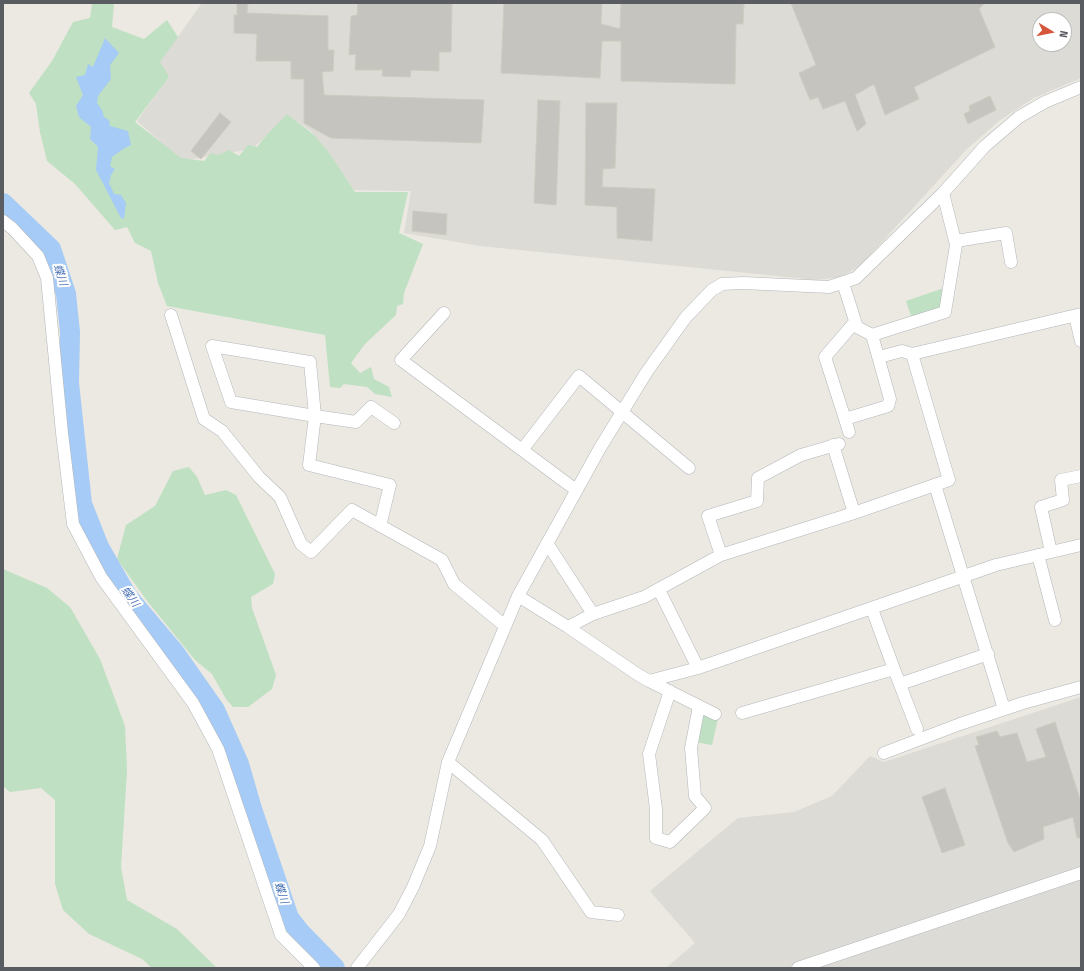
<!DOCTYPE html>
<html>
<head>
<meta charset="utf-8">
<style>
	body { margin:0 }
	#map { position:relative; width:1084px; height:971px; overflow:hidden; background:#ebe9e1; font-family:"Fira Sans Condensed",sans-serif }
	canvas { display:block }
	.frame { position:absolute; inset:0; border:4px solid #595c60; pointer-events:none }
	.north { position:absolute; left:1032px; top:12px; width:40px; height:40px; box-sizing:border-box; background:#fff; border:1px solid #bdbebf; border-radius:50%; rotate:100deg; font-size:11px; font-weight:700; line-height:16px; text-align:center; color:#595c60 }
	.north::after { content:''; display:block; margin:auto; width:14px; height:18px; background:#d6563b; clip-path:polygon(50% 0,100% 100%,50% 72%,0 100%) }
</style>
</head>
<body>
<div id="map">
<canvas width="1084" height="971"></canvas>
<div class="frame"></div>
<div class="north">N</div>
</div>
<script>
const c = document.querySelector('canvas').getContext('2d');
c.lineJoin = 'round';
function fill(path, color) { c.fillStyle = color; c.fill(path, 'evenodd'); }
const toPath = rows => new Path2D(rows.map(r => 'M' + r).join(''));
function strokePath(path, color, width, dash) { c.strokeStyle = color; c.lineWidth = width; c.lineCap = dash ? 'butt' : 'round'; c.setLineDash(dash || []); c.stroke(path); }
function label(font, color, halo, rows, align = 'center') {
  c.font = font + ' "Fira Sans Condensed","Noto Sans JP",sans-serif'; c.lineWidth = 4; c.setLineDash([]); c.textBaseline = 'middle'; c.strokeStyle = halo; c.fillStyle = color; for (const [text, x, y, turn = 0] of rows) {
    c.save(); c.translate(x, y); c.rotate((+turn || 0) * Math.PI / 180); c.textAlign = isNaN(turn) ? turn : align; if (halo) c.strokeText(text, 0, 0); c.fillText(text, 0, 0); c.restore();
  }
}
fill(toPath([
	[202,3,1081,3,1081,78,1034,98,1000,120,966,150,861,265,841,277,817,280,480,246,404,233,411,191,354,190,312,132,288,115,252,149,182,161,137,121,168,78,159,63],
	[1040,20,1064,20,1064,44,1040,44],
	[1081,697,1081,968,666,968,695,943,650,891,738,818,794,812,832,796,870,756,884,762]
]), '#dcdbd5');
fill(toPath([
	[92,3,114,3,112,27,144,39,167,20,178,37,160,62,169,77,135,122,181,158,204,161,211,153,218,155,229,150,239,156,248,145,257,147,263,139,287,114,313,134,327,150,355,192,408,192,399,233,423,244,404,293,403,304,397,306,396,315,365,344,351,363,360,373,371,367,374,379,389,387,392,397,375,394,367,387,344,384,340,388,330,387,325,335,167,306,158,283,151,251,135,243,127,227,115,230,75,184,47,161,40,132,36,104,29,93,52,61,73,22,90,18],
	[944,288,940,310,912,319,906,301],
	[189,467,197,477,205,495,226,490,236,495,275,574,273,584,251,597,252,608,276,675,272,689,248,707,233,707,226,699,212,674,195,660,148,602,117,559,126,525,155,506,173,471],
	[3,569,47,588,70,607,100,659,125,726,127,770,121,867,127,900,177,929,217,968,152,968,142,959,89,934,63,910,55,884,55,800,41,788,10,792,3,786],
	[706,715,718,719,712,745,695,742,700,718]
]), '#bfe0c2');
fill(toPath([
	[105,38,119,53,110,65,111,79,98,96,97,103,102,110,104,117,109,120,110,126,128,131,131,145,123,149,112,157,110,166,115,169,111,175,109,183,114,194,121,195,126,203,124,219,121,218,96,170,98,147,90,139,91,127,79,117,76,106,83,95,76,77,85,75,88,64,93,67]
]), '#a5cbf6');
strokePath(toPath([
	[3,203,51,249,66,294,70,332,69,383,82,504,99,547,127,596,175,653,215,710,239,764,252,809,289,918,300,932,335,968]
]), '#a5cbf6', 20);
const building = toPath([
	[237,3,248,3,247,13,328,16,328,50,334,50,333,71,322,72,324,95,484,100,481,143,331,138,304,123,304,79,291,79,291,61,256,61,257,34,234,33,234,15,237,15,237,3],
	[358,3,452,3,451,52,439,52,439,71,411,70,410,77,382,76,383,70,355,70,356,54,349,55,351,16,357,15,358,3],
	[504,3,602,3,601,24,620,29,621,3,744,3,743,24,736,24,735,84,621,81,621,41,602,41,600,78,501,73,504,3],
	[791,3,985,3,979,9,995,47,914,87,919,99,885,115,874,84,855,95,866,124,857,131,845,101,823,109,818,97,810,100,799,73,816,65,791,3],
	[990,96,996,110,968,124,964,114,970,111,969,106,990,96],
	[538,100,560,101,556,205,534,203,538,100],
	[586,103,617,103,615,168,603,169,602,187,655,189,652,241,617,238,617,207,585,205,586,103],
	[220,113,231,122,201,159,191,151,220,113],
	[413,211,447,214,446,235,412,231,413,211],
	[1055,722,1081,802,1081,838,1077,838,1073,817,1043,827,1044,839,1014,852,1008,843,975,746,979,745,976,737,997,731,1000,737,1017,733,1027,762,1046,757,1036,729,1055,722],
	[945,788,965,845,942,853,922,797,945,788]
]);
fill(building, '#c6c4be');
strokePath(building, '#cecbc0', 1);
const minor = toPath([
	[3,221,12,228,38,256,47,278,62,433,73,524,101,577,193,703,218,749,281,935,314,968],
	[956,241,1006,233,1011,262],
	[843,283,857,327,872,335,890,399,888,406,845,419,825,357,855,322],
	[444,313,401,360,576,490],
	[171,315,204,419,222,431,259,477,280,497,301,544,311,552,352,510,442,560,454,584,505,626],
	[1075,316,1081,341],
	[872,335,945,312,956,245,943,193],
	[879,357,902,351,912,354],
	[845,419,849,432],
	[833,445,854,513],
	[522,450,579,376,689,468],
	[935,485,1004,709],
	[380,526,390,485,309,465,315,416,310,362,212,346,231,402,315,416,356,422,371,407,394,423],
	[547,543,593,614],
	[1051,552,1041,507,1063,500,1061,480,1081,476],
	[721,555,708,516,757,501,758,478,801,455,839,444],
	[1038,555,1055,620],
	[659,590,698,668],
	[518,596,568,627,637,674,649,681,698,668,996,565,1081,545],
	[872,609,894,669,917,729],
	[568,627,593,614,644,597,721,555,854,513,949,480,912,354,1081,314],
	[649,681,715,714],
	[900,684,988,654],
	[670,691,649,754,656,809,656,838,670,842,705,808,695,796,691,748,699,706],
	[742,713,894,669],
	[884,753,960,724,1023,703,1081,687],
	[448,762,542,840,591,912,618,915],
	[357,968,399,914,413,887,430,846,448,762,518,596,600,448,646,373,686,317,712,290,722,284,743,283,829,287,856,278,943,193,985,146,1019,117,1045,102,1081,87],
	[798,968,1081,873]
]);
strokePath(minor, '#b3b6ba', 13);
strokePath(minor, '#fff', 12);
label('italic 11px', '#4c75b5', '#fff', [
	["蝶川",60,275,72],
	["蝶川",130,597,54],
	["蝶川",281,893,71]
]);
</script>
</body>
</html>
